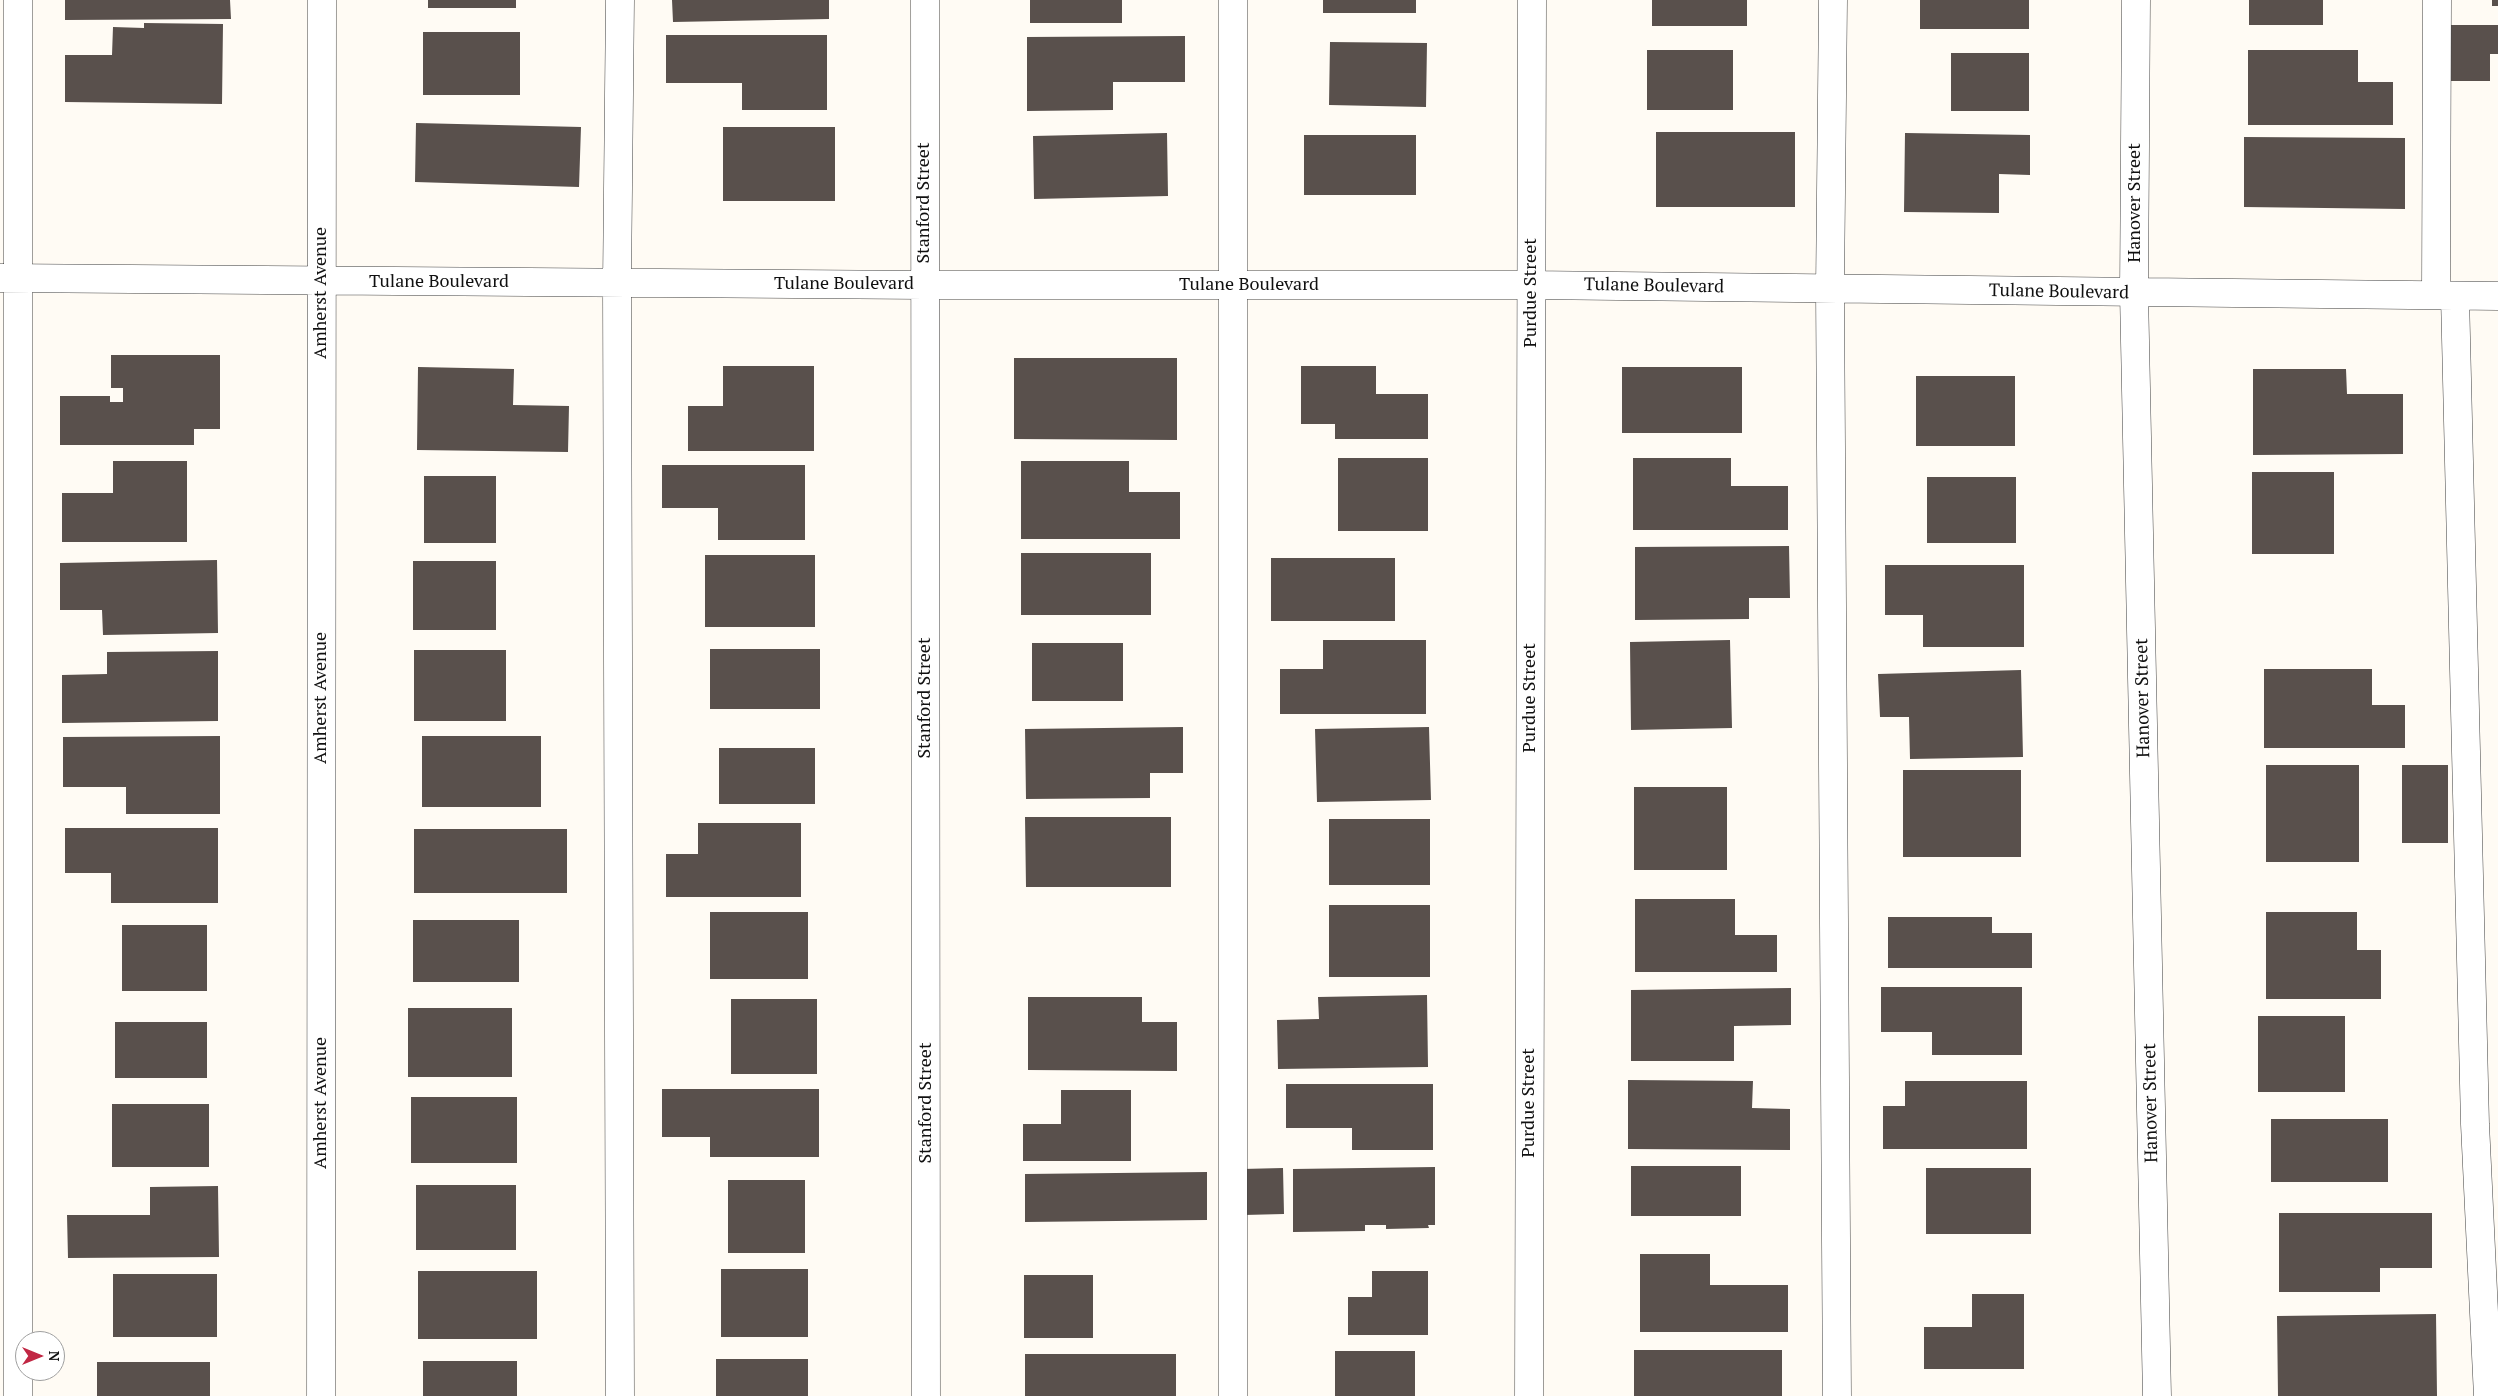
<!DOCTYPE html>
<html>
<head>
<meta charset="utf-8">
<style>
	body { margin:0 }
	#map { position:relative; width:2498px; height:1396px; overflow:hidden; background:#fffbf4; font-family:"PT Serif",serif }
	canvas { display:block }
	.north { position:absolute; left:15px; top:1331px; width:50px; height:50px; box-sizing:border-box; background:#fff; border:1px solid #9f9f9f; border-radius:50%; rotate:90deg; font-size:14px; font-weight:700; line-height:20px; text-align:center; color:#101010 }
	.north::after { content:''; display:block; margin:auto; width:18px; height:22px; background:#c12744; clip-path:polygon(50% 0,100% 100%,50% 72%,0 100%) }
</style>
</head>
<body>
<div id="map">
<canvas width="2498" height="1396"></canvas>
<div class="north">N</div>
</div>
<script>
const c = document.querySelector('canvas').getContext('2d');
c.lineJoin = 'round';
function fill(path, color) { c.fillStyle = color; c.fill(path, 'evenodd'); }
const toPath = rows => new Path2D(rows.map(r => 'M' + r).join(''));
function strokePath(path, color, width, dash) { c.strokeStyle = color; c.lineWidth = width; c.lineCap = dash ? 'butt' : 'round'; c.setLineDash(dash || []); c.stroke(path); }
function label(font, color, halo, rows, align = 'center') {
  c.font = font + ' "PT Serif",serif'; c.lineWidth = 5; c.setLineDash([]); c.textBaseline = 'middle'; c.strokeStyle = halo; c.fillStyle = color; for (const [text, x, y, turn = 0] of rows) {
    c.save(); c.translate(x, y); c.rotate((+turn || 0) * Math.PI / 180); c.textAlign = isNaN(turn) ? turn : align; if (halo) c.strokeText(text, 0, 0); c.fillText(text, 0, 0); c.restore();
  }
}
fill(toPath([
	[65,0,230,0,231,19,65,20],
	[428,0,516,0,516,8,428,8],
	[672,0,829,0,829,19,673,22],
	[1030,0,1122,0,1122,23,1030,23],
	[1323,0,1416,0,1416,13,1323,13],
	[1652,0,1747,0,1747,26,1652,26],
	[1920,0,2029,0,2029,29,1920,29],
	[2249,0,2323,0,2323,25,2249,25],
	[2492,0,2498,0,2498,6,2492,6],
	[144,23,223,24,222,104,65,102,65,55,112,55,113,27,144,28],
	[2448,25,2498,25,2498,54,2490,54,2490,81,2448,81],
	[423,32,520,32,520,95,423,95],
	[666,35,827,35,827,110,742,110,742,83,666,83],
	[1185,36,1185,82,1113,82,1113,110,1027,111,1027,37],
	[1330,42,1427,43,1426,107,1329,105],
	[1647,50,1733,50,1733,110,1647,110],
	[2248,50,2358,50,2358,82,2393,82,2393,125,2248,125],
	[1951,53,2029,53,2029,111,1951,111],
	[416,123,581,127,579,187,415,182],
	[723,127,835,127,835,201,723,201],
	[1656,132,1795,132,1795,207,1656,207],
	[1167,133,1168,196,1034,199,1033,136],
	[1905,133,2030,135,2030,175,1999,174,1999,213,1904,212],
	[1304,135,1416,135,1416,195,1304,195],
	[2244,137,2405,138,2405,209,2244,207],
	[111,355,220,355,220,429,194,429,194,445,60,445,60,396,110,396,110,402,123,402,123,388,111,388],
	[1014,358,1177,358,1177,440,1014,439],
	[723,366,814,366,814,451,688,451,688,406,723,406],
	[1301,366,1376,366,1376,394,1428,394,1428,439,1335,439,1335,424,1301,424],
	[418,367,514,369,513,405,569,406,568,452,417,450],
	[1622,367,1742,367,1742,433,1622,433],
	[2253,369,2346,369,2347,394,2403,394,2403,454,2253,455],
	[1916,376,2015,376,2015,446,1916,446],
	[1338,458,1428,458,1428,531,1338,531],
	[1633,458,1731,458,1731,486,1788,486,1788,530,1633,530],
	[113,461,187,461,187,542,62,542,62,493,113,493],
	[1021,461,1129,461,1129,492,1180,492,1180,539,1021,539],
	[662,465,805,465,805,540,718,540,718,508,662,508],
	[2252,472,2334,472,2334,554,2252,554],
	[424,476,496,476,496,543,424,543],
	[1927,477,2016,477,2016,543,1927,543],
	[1789,546,1790,598,1749,598,1749,619,1635,620,1635,547],
	[1021,553,1151,553,1151,615,1021,615],
	[705,555,815,555,815,627,705,627],
	[1271,558,1395,558,1395,621,1271,621],
	[217,560,218,633,103,635,102,610,60,610,60,563],
	[413,561,496,561,496,630,413,630],
	[1885,565,2024,565,2024,647,1923,647,1923,615,1885,615],
	[1323,640,1426,640,1426,714,1280,714,1280,669,1323,669],
	[1730,640,1732,728,1631,730,1630,642],
	[1032,643,1123,643,1123,701,1032,701],
	[710,649,820,649,820,709,710,709],
	[414,650,506,650,506,721,414,721],
	[218,651,218,721,62,723,62,675,107,674,107,652],
	[2264,669,2372,669,2372,705,2405,705,2405,748,2264,748],
	[2021,670,2023,757,1910,759,1909,717,1880,717,1878,674],
	[1183,727,1183,773,1150,773,1150,798,1026,799,1025,729],
	[1429,727,1431,800,1317,802,1315,729],
	[220,736,220,814,126,814,126,787,63,787,63,737],
	[422,736,541,736,541,807,422,807],
	[719,748,815,748,815,804,719,804],
	[2266,765,2359,765,2359,862,2266,862],
	[2402,765,2448,765,2448,843,2402,843],
	[1903,770,2021,770,2021,857,1903,857],
	[1634,787,1727,787,1727,870,1634,870],
	[1025,817,1171,817,1171,887,1026,887],
	[1329,819,1430,819,1430,885,1329,885],
	[698,823,801,823,801,897,666,897,666,854,698,854],
	[65,828,218,828,218,903,111,903,111,873,65,873],
	[414,829,567,829,567,893,414,893],
	[1635,899,1735,899,1735,935,1777,935,1777,972,1635,972],
	[1329,905,1430,905,1430,977,1329,977],
	[710,912,808,912,808,979,710,979],
	[2266,912,2357,912,2357,950,2381,950,2381,999,2266,999],
	[1888,917,1992,917,1992,933,2032,933,2032,968,1888,968],
	[413,920,519,920,519,982,413,982],
	[122,925,207,925,207,991,122,991],
	[1881,987,2022,987,2022,1055,1932,1055,1932,1032,1881,1032],
	[1791,988,1791,1025,1734,1026,1734,1061,1631,1061,1631,990],
	[1427,995,1428,1067,1278,1069,1277,1020,1319,1019,1318,997],
	[1028,997,1142,997,1142,1022,1177,1022,1177,1071,1028,1070],
	[731,999,817,999,817,1074,731,1074],
	[408,1008,512,1008,512,1077,408,1077],
	[2258,1016,2345,1016,2345,1092,2258,1092],
	[115,1022,207,1022,207,1078,115,1078],
	[1628,1080,1753,1081,1752,1108,1790,1109,1790,1150,1628,1149],
	[1905,1081,2027,1081,2027,1149,1883,1149,1883,1106,1905,1106],
	[1286,1084,1433,1084,1433,1150,1352,1150,1352,1128,1286,1128],
	[662,1089,819,1089,819,1157,710,1157,710,1137,662,1137],
	[1061,1090,1131,1090,1131,1161,1023,1161,1023,1124,1061,1124],
	[411,1097,517,1097,517,1163,411,1163],
	[112,1104,209,1104,209,1167,112,1167],
	[2271,1119,2388,1119,2388,1182,2271,1182],
	[1631,1166,1741,1166,1741,1216,1631,1216],
	[1435,1167,1435,1225,1428,1225,1429,1228,1386,1229,1386,1225,1365,1225,1365,1231,1293,1232,1293,1169],
	[1283,1168,1284,1214,1244,1215,1242,1169],
	[1926,1168,2031,1168,2031,1234,1926,1234],
	[1207,1172,1207,1220,1025,1222,1025,1174],
	[728,1180,805,1180,805,1253,728,1253],
	[416,1185,516,1185,516,1250,416,1250],
	[218,1186,219,1257,68,1258,67,1215,150,1215,150,1187],
	[2279,1213,2432,1213,2432,1268,2380,1268,2380,1292,2279,1292],
	[1640,1254,1710,1254,1710,1285,1788,1285,1788,1332,1640,1332],
	[721,1269,808,1269,808,1337,721,1337],
	[418,1271,537,1271,537,1339,418,1339],
	[1372,1271,1428,1271,1428,1335,1348,1335,1348,1297,1372,1297],
	[113,1274,217,1274,217,1337,113,1337],
	[1024,1275,1093,1275,1093,1338,1024,1338],
	[1972,1294,2024,1294,2024,1369,1924,1369,1924,1327,1972,1327],
	[2436,1314,2437,1396,2278,1396,2277,1316],
	[1634,1350,1782,1350,1782,1396,1634,1396],
	[1335,1351,1415,1351,1415,1396,1335,1396],
	[1025,1354,1176,1354,1176,1396,1025,1396],
	[716,1359,808,1359,808,1396,716,1396],
	[423,1361,517,1361,517,1396,423,1396],
	[97,1362,210,1362,210,1396,97,1396]
]), '#59504c');
const minor = toPath([
	[925,0,926,1396],
	[1233,0,1233,1396],
	[1833,0,1830,289,1837,1396],
	[2136,0,2134,293,2157,1396],
	[0,278,924,285,1530,285,2498,296],
	[2436,295,2437,0],
	[2455,296,2475,1124,2488,1396],
	[18,1396,18,0],
	[321,1396,322,0],
	[620,1396,617,283,620,0],
	[1529,1396,1532,0]
]);
strokePath(minor, '#434343', 29);
strokePath(minor, '#fff', 28);
label('18px', '#101010', '#fff', [
	["Stanford Street",924,203,-90],
	["Hanover Street",2135,203,-90],
	["Tulane Boulevard",439,282],
	["Tulane Boulevard",844,284],
	["Tulane Boulevard",1249,285],
	["Tulane Boulevard",1654,286,1],
	["Tulane Boulevard",2059,292,1],
	["Amherst Avenue",321,293,-90],
	["Purdue Street",1531,293,-90],
	["Amherst Avenue",321,698,-90],
	["Stanford Street",925,698,-90],
	["Purdue Street",1530,698,-90],
	["Hanover Street",2143,698,-91],
	["Amherst Avenue",321,1103,-90],
	["Stanford Street",926,1103,-90],
	["Purdue Street",1529,1103,-90],
	["Hanover Street",2151,1103,-91]
]);
</script>
</body>
</html>
